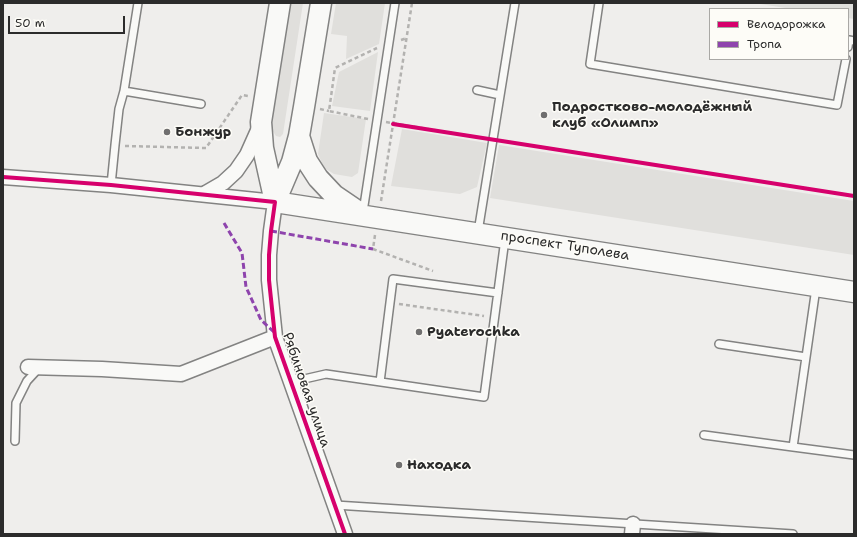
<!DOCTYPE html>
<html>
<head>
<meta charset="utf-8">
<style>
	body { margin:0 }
	#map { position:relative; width:857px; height:537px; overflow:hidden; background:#efeeec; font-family:"Shantell Sans",sans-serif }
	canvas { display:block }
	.frame { position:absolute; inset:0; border:4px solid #2b2b2b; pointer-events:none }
	.legend { position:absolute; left:709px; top:8px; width:140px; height:52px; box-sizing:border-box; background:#fdfcf7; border:1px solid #a9a8a5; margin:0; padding:5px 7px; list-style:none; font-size:12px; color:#2b2b2b }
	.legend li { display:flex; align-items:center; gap:8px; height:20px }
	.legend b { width:20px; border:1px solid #a9a8a5 }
	.scale { position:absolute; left:8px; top:16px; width:117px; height:18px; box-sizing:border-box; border:2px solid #2b2b2b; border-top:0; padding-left:5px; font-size:12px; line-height:14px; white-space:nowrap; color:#2b2b2b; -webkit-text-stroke:3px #fdfcf7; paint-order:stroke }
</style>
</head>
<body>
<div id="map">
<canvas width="857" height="537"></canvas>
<div class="frame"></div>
<ul class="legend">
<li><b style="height:5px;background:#d6006c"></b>Велодорожка</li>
<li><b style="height:5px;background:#8e44ad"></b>Тропа</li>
</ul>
<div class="scale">50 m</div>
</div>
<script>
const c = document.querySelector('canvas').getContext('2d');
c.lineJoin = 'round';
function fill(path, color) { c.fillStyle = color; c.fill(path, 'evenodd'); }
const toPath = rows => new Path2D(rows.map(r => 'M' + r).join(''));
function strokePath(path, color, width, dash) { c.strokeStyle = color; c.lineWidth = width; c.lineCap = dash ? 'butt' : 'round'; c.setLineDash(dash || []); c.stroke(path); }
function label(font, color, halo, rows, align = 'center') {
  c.font = font + ' "Shantell Sans",sans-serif'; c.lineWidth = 3; c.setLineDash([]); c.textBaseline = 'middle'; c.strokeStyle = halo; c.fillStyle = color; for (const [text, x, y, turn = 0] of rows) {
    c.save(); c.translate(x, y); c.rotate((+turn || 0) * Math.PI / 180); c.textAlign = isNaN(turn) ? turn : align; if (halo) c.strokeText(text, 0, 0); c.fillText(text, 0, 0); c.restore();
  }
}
fill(toPath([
	[754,3,854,3,854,19,848,18,848,9,792,9]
]), '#dfdfdc');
fill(toPath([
	[290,3,303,3,283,134,280,137,276,136,272,130,271,123],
	[336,3,385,3,379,44,346,59,347,36,331,34],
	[378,52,370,111,332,106,339,72],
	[324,113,366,119,358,173,352,177,334,174,326,169,322,163,318,154],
	[402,129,487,143,477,187,460,194,391,186],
	[499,145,854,201,854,255,490,198]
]), '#e0dfdc');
const service = toPath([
	[599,3,590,64,837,105,846,59],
	[848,47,849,40,854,41],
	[477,90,500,95],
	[124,91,201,104],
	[111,185,115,145,119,109,124,91,138,3],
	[363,212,395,3],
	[478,232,515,3],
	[719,344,806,357],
	[291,382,326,374,484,397,505,239],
	[380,382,393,279,498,293],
	[704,435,793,447,816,288],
	[15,441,16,403,27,381,39,368],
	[793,447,854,455],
	[335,505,793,534]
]);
const minor = toPath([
	[3,177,111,185,275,202,271,231,269,255,269,280,275,337,345,534],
	[204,194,223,183,236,171,247,155,260,126],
	[28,367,102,369,181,374,275,337],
	[632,534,633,524]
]);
const secondary = toPath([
	[299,136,307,161,318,178,334,195,359,212],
	[275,202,854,292],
	[275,202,292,162,299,136,304,107,321,3],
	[275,202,263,148,261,122,280,3]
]);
strokePath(service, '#838382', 10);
strokePath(minor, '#838382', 17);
strokePath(secondary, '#838382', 23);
strokePath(toPath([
	[401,40,407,38],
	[320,109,329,111],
	[368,119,329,111,335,68,377,48],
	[386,122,482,138],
	[503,141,854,196],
	[125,146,206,148,242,95,248,96],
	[381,201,412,3],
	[375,235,373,249,433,271],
	[399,304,484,316]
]), '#b3b2b0', 2.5, [4, 3]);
strokePath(service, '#f9f9f7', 7);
strokePath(minor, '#f9f9f7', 14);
strokePath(secondary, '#f9f9f7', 20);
strokePath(toPath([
	[224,223,242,253,246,287,261,320,274,332],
	[271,231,373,249]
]), '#8e44ad', 3, [6, 3]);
strokePath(toPath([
	[393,124,854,196],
	[3,177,111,185,275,202,271,231,269,255,269,280,275,337,345,534]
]), '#d6006c', 4);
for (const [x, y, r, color] of [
	[544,115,4,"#706f6f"],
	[167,132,4,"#706f6f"],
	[419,332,4,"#706f6f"],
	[399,465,4,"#706f6f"]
]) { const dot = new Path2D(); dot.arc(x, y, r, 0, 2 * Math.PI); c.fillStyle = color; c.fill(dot); strokePath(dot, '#fdfcf7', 1.5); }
label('bold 14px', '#2b2b2b', '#fdfcf7', [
	["Подростково-молодёжный",552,107],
	["клуб «Олимп»",552,123],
	["Бонжур",175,132],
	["Pyaterochka",427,332],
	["Находка",407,465]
], 'left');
label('14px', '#2b2b2b', '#fdfcf7', [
	["проспект Туполева",565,246,9],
	["Рябиновая улица",306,390,71]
]);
</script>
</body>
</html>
